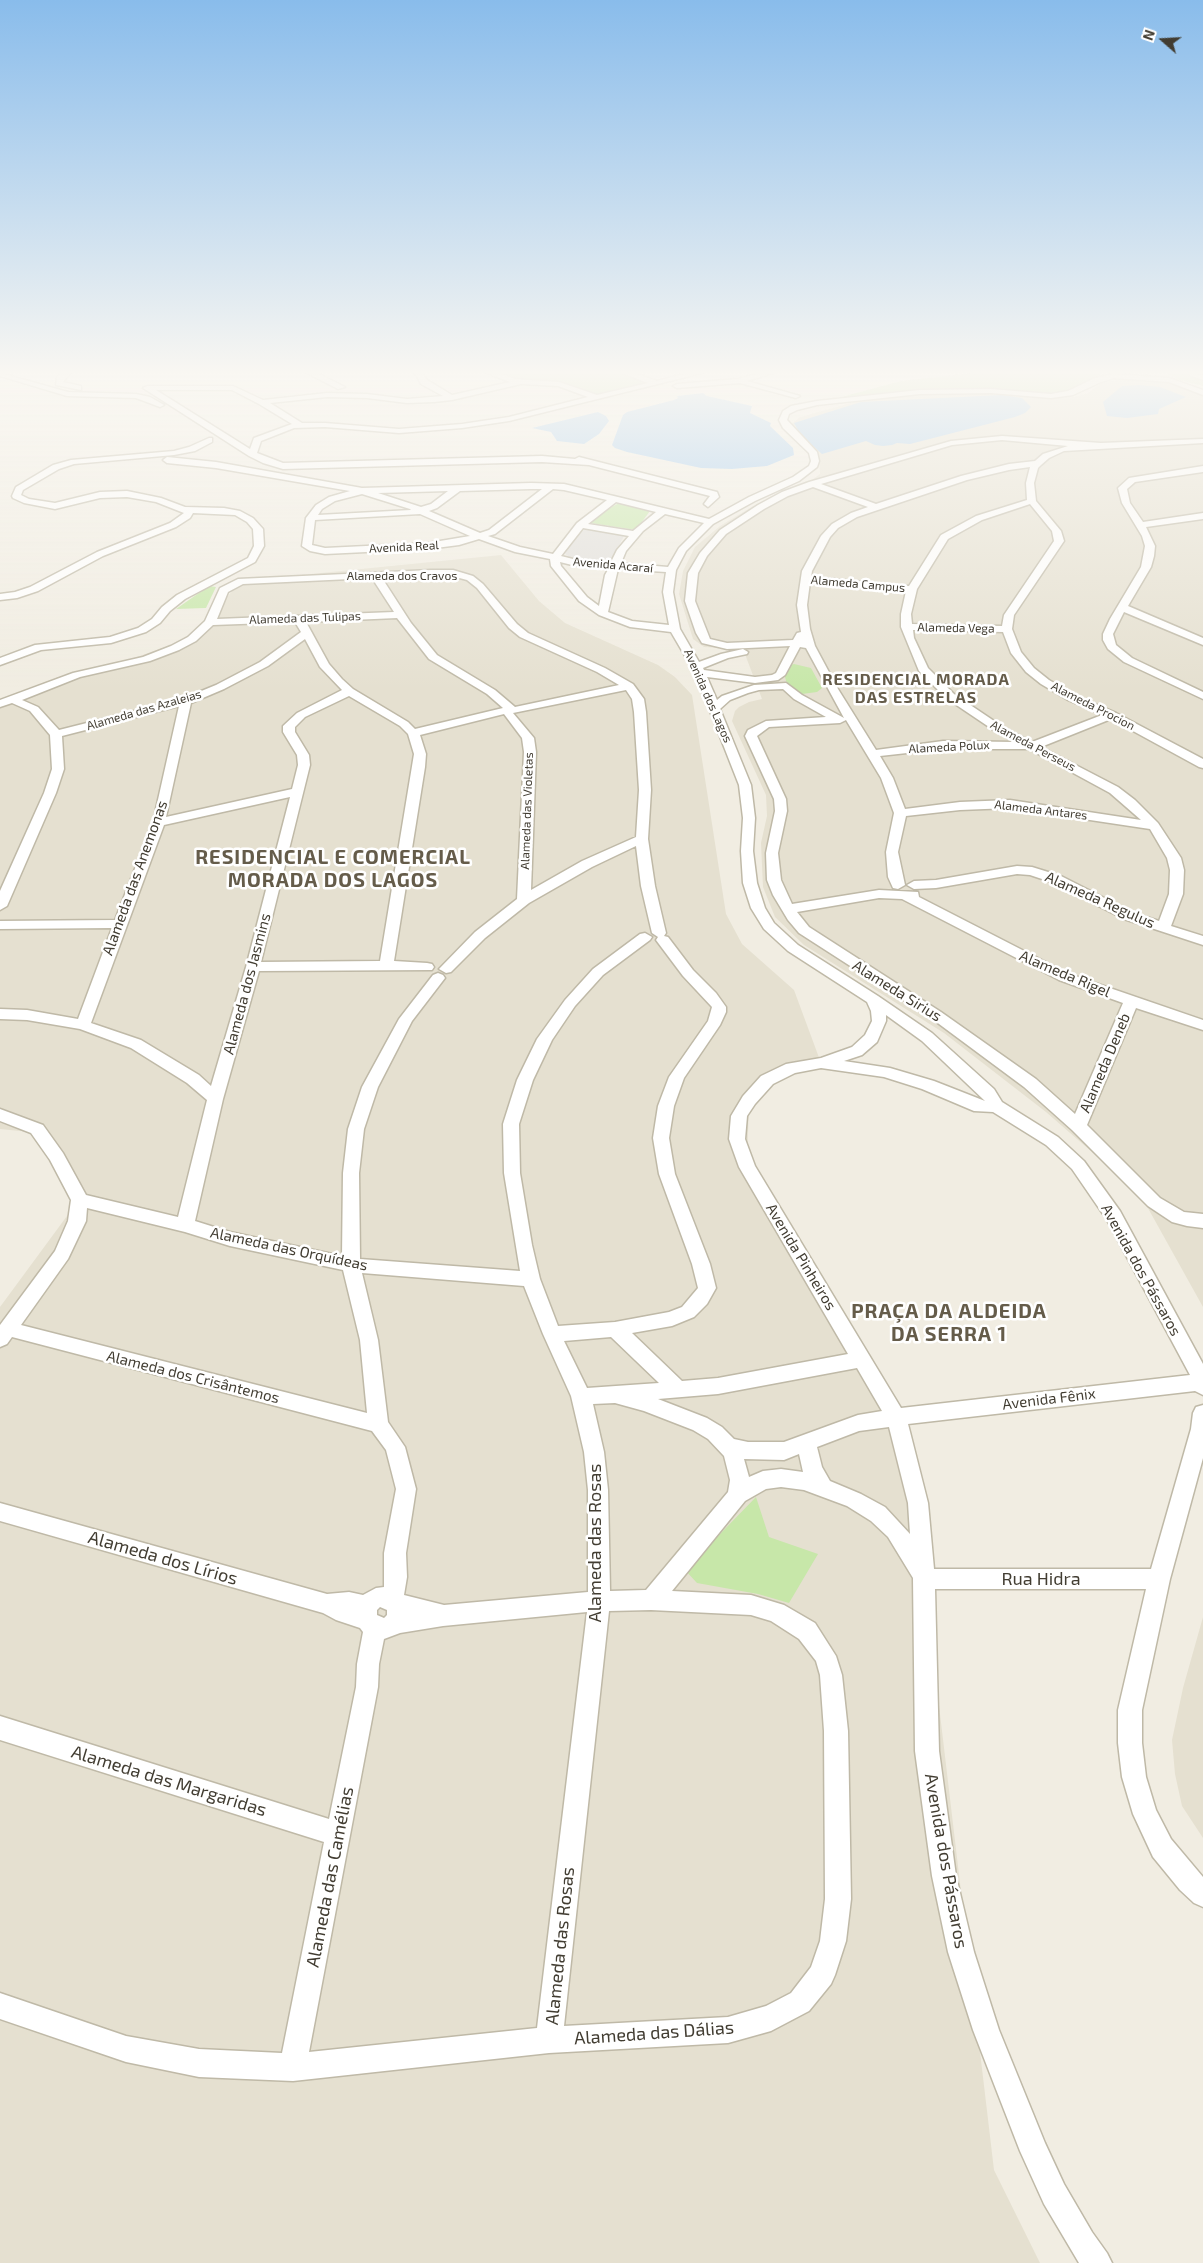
<!DOCTYPE html>
<html>
<head>
<meta charset="utf-8">
<style>
	body { margin:0 }
	#map { position:relative; width:1203px; height:2263px; overflow:hidden; background:#f1ede2; font-family:"Exo 2",sans-serif }
	canvas { display:block }
	.north { position:absolute; left:1138px; top:15px; width:50px; height:50px; -webkit-text-stroke:4px #fff; paint-order:stroke; rotate:289deg; font-size:14px; font-weight:700; line-height:20px; text-align:center; color:#423d32 }
	.north::after { content:''; display:block; margin:auto; width:18px; height:22px; background:#423d32; clip-path:polygon(50% 0,100% 100%,50% 72%,0 100%) }
</style>
</head>
<body>
<div id="map">
<canvas width="1203" height="2263"></canvas>
<div class="north">N</div>
</div>
<script>
const c = document.querySelector('canvas').getContext('2d');
c.lineJoin = 'round';
function fill(path, color) { c.fillStyle = color; c.fill(path, 'evenodd'); }
const toPath = rows => new Path2D(rows.map(r => 'M' + r).join(''));
function strokePath(path, color, width, dash) { c.strokeStyle = color; c.lineWidth = width; c.lineCap = dash ? 'butt' : 'round'; c.setLineDash(dash || []); c.stroke(path); }
function label(font, color, halo, rows, align = 'center') {
  c.font = font + ' "Exo 2",sans-serif'; c.lineWidth = 5; c.setLineDash([]); c.textBaseline = 'middle'; c.strokeStyle = halo; c.fillStyle = color; for (const [text, x, y, turn = 0] of rows) {
    c.save(); c.translate(x, y); c.rotate((+turn || 0) * Math.PI / 180); c.textAlign = isNaN(turn) ? turn : align; if (halo) c.strokeText(text, 0, 0); c.fillText(text, 0, 0); c.restore();
  }
}
fill(toPath([
	[1127,378,1169,382,1184,386,1203,396,1203,1307,1144,1201,1108,1166,1046,1112,944,1033,804,945,775,917,763,887,761,843,767,816,766,795,732,721,735,711,739,707,749,702,762,699,743,649,704,647,693,639,679,594,683,571,695,547,720,526,753,506,810,481,820,474,819,456,811,444,795,433,790,425,800,417,854,402,918,393,956,392,1041,398,1073,397,1088,393,1101,383],
	[501,555,539,601,565,623,658,665,675,677,692,695,726,914,742,944,794,990,821,1063,791,1068,749,1100,747,1167,896,1417,924,1579,994,2170,1040,2263,0,2263,0,1307,78,1201,30,1132,0,1129,0,705,191,638,241,581],
	[1203,1617,1203,1838,1182,1806,1175,1774,1172,1740,1183,1688]
]), '#e5e0d0');
fill(toPath([
	[493,373,619,373,643,382,639,386,596,395,559,383,521,381],
	[973,373,1102,373,1070,390,1044,394,922,390,830,400,901,381],
	[1166,373,1203,373,1203,386,1180,380],
	[619,503,650,511,636,530,584,522],
	[209,586,216,587,206,608,176,609],
	[794,664,811,668,822,688,817,692,802,694,793,690,786,681,784,673,787,666],
	[756,1497,769,1537,818,1554,789,1603,758,1594,697,1583,685,1570]
]), '#c7e7a9');
fill(toPath([
	[586,528,625,534,611,561,571,558,565,554,569,543]
]), '#e1dfdb');
fill(toPath([
	[1139,385,1160,387,1186,397,1159,409,1158,414,1127,418,1107,416,1103,402,1122,386],
	[703,393,707,396,752,406,750,413,771,423,770,426,793,448,794,455,767,466,732,469,701,468,627,452,615,448,612,445,623,415,627,412,674,400,678,398,677,396],
	[1002,395,1022,398,1031,407,1025,413,1015,417,910,444,897,443,892,445,883,446,875,445,866,441,822,454,800,434,794,423,861,402],
	[598,412,606,416,609,421,599,434,584,444,557,441,551,432,532,428]
]), '#9cc8f0');
const minor = toPath([
	[0,373,68,392,136,394,150,397,164,405,160,407,136,398,67,396,0,376,0,373],
	[61,373,70,373,63,382,81,386,81,390,56,385,57,377,61,373],
	[307,373,317,373,345,387,338,389,307,373],
	[415,373,422,373,427,380,452,395,510,382,487,373,499,373,515,379,559,382,597,395,648,383,622,373,634,373,657,381,688,373,702,373,509,421,462,428,399,433,325,427,294,428,261,441,257,453,283,463,542,456,575,459,579,457,717,492,719,497,708,507,704,504,710,496,589,465,542,462,283,469,263,463,249,456,143,388,147,386,233,386,263,400,327,393,367,394,407,399,443,396,421,384,415,373],
	[521,384,558,386,588,397,509,417,462,424,399,429,325,423,302,423,270,403,327,397,367,398,407,403,434,402,452,400,521,384],
	[156,390,232,390,259,404,292,424,254,438,250,449,156,390],
	[760,373,773,373,747,381,800,396,796,398,740,383,677,388,673,386,677,384,738,379,760,373],
	[1189,373,1203,375,1203,380,1189,375,1189,373],
	[1114,374,1169,378,1203,390,1203,395,1169,382,1114,378,1101,382,1073,395,1051,398,991,393,920,394,817,405,797,410,789,414,787,420,817,452,819,461,817,467,799,481,755,501,713,524,686,551,676,570,673,592,680,629,699,662,721,654,743,649,748,652,747,654,728,658,703,668,704,670,755,677,772,675,776,673,790,646,727,649,702,643,696,633,685,601,688,573,700,553,720,530,758,505,782,492,809,482,951,441,1002,436,1101,443,1203,439,1203,443,1064,451,1049,458,1041,465,1038,468,1034,483,1036,501,1061,531,1064,541,1014,615,1012,629,1021,652,1034,668,1049,680,1076,696,1116,713,1203,759,1203,768,1199,767,1111,719,1041,747,1118,787,1135,800,1158,823,1181,858,1184,870,1183,894,1171,926,1203,936,1203,945,1124,919,1051,882,1030,875,1017,874,936,888,914,889,907,885,914,881,936,880,1017,866,1032,867,1061,876,1134,913,1159,921,1169,894,1170,870,1167,858,1150,829,1010,808,960,810,906,816,898,852,905,885,898,889,893,888,888,877,886,852,894,813,881,778,846,720,840,723,769,727,757,736,786,799,787,811,778,853,781,880,792,904,879,890,918,892,919,897,1069,974,1203,1020,1203,1030,1136,1008,1087,1125,1160,1198,1184,1212,1203,1214,1203,1228,1187,1226,1172,1222,1148,1206,1072,1130,1024,1087,931,1018,799,933,788,920,773,895,767,880,766,853,775,811,774,799,745,736,748,730,766,721,826,717,794,699,783,689,759,690,748,693,730,700,720,709,751,785,755,818,753,851,757,883,765,908,774,923,798,945,878,996,932,1033,994,1089,1002,1102,1058,1137,1084,1161,1120,1211,1203,1364,1203,1395,1195,1391,908,1424,928,1503,934,1569,1151,1569,1191,1429,1193,1413,1196,1407,1203,1405,1203,1458,1170,1579,1142,1710,1142,1743,1146,1777,1156,1810,1171,1839,1203,1877,1203,1907,1194,1903,1180,1890,1153,1857,1133,1814,1122,1777,1118,1743,1118,1710,1146,1589,935,1589,939,1751,956,1876,974,1952,999,2030,1045,2143,1064,2184,1092,2232,1107,2253,1112,2263,1079,2263,1044,2204,1020,2151,973,2030,948,1952,932,1876,915,1751,913,1578,888,1537,871,1521,847,1506,804,1490,781,1487,766,1489,745,1501,672,1591,751,1595,784,1605,815,1623,836,1656,842,1675,848,1731,851,1899,846,1941,835,1975,831,1984,809,2011,771,2031,728,2043,549,2053,293,2081,199,2077,126,2062,0,2019,0,1993,126,2036,199,2049,282,2053,324,1842,0,1740,0,1716,329,1819,356,1687,357,1664,363,1632,360,1628,336,1620,323,1613,0,1521,0,1503,327,1594,349,1592,363,1595,376,1588,384,1587,384,1553,396,1489,386,1450,372,1431,12,1337,7,1344,0,1347,0,1325,55,1251,68,1221,71,1200,50,1160,31,1133,0,1121,0,1109,43,1125,63,1153,86,1195,178,1217,207,1100,187,1083,131,1048,80,1029,27,1020,0,1019,0,1009,27,1010,78,1019,112,928,0,929,0,921,115,920,153,822,179,706,62,736,64,769,56,793,7,906,0,910,0,891,44,793,52,769,50,735,30,711,12,703,0,707,0,700,73,673,143,657,171,646,188,637,205,621,220,588,238,579,431,570,453,570,473,576,483,584,517,624,528,633,605,668,633,684,644,699,646,712,651,790,648,839,655,886,666,933,664,936,668,937,693,970,716,993,726,1007,726,1012,720,1025,684,1078,674,1106,669,1138,675,1174,710,1264,716,1288,707,1304,694,1317,672,1326,632,1333,682,1381,718,1378,848,1354,739,1167,729,1139,731,1116,743,1096,761,1076,786,1064,821,1058,852,1047,865,1035,872,1021,871,1011,867,1002,788,951,764,929,751,908,743,883,741,851,743,818,739,785,695,673,671,632,630,627,599,615,579,601,551,566,550,559,515,552,479,539,459,545,428,549,325,554,310,551,302,546,306,518,316,505,329,497,350,491,216,468,167,463,163,460,167,457,216,462,362,488,531,483,564,484,709,519,749,497,793,477,809,466,811,461,809,453,783,428,779,420,783,411,791,406,817,401,920,390,991,389,1051,394,1068,391,1095,378,1114,374],
	[1002,440,1068,446,1043,454,1035,461,1009,464,961,476,876,504,821,484,952,445,1002,440],
	[1030,467,1026,483,1027,500,976,516,941,535,909,586,811,577,812,571,830,537,838,528,857,517,967,480,1009,470,1030,467],
	[813,487,868,507,851,513,832,524,821,536,802,571,797,605,801,632,797,633,793,640,727,643,710,639,695,601,698,573,707,556,726,534,764,509,788,496,813,487],
	[531,489,542,489,489,530,480,533,429,511,437,508,460,491,531,489],
	[553,489,564,490,607,500,577,523,553,554,520,547,488,536,495,534,553,489],
	[448,491,431,504,421,507,378,493,448,491],
	[362,494,410,509,411,510,318,515,322,509,335,501,362,494],
	[616,502,656,512,633,531,588,524,616,502],
	[1030,504,1052,531,1054,541,1004,615,1002,626,912,624,911,614,917,589,948,539,982,520,1030,504],
	[420,514,470,536,428,543,325,548,312,545,315,520,420,514],
	[665,514,704,523,679,548,668,567,621,563,626,551,643,531,665,514],
	[583,528,629,536,617,550,611,562,573,559,561,556,583,528],
	[560,562,572,565,609,568,605,575,599,606,587,597,561,566,560,562],
	[618,569,666,572,663,592,669,625,632,621,608,612,618,569],
	[452,576,467,580,477,588,509,628,520,637,597,672,619,685,515,707,495,690,437,655,411,623,382,578,452,576],
	[372,578,394,612,217,619,228,592,243,584,372,578],
	[810,582,906,591,901,614,901,627,919,671,946,698,995,731,1015,742,943,741,876,750,838,689,815,646,810,629,807,605,810,582],
	[397,618,429,659,487,694,503,708,415,729,408,722,353,689,342,679,329,664,306,622,397,618],
	[295,622,301,632,260,662,216,685,182,699,59,730,38,707,22,700,80,677,150,661,179,650,196,641,213,625,295,622],
	[913,630,1003,632,1011,653,1026,672,1041,684,1068,700,1102,715,1032,742,1003,727,954,694,928,668,914,638,913,630],
	[305,639,320,667,342,690,297,713,283,726,283,732,297,755,298,765,292,789,166,817,191,703,224,689,268,666,305,639],
	[800,647,806,648,844,718,802,695,786,683,754,685,722,696,717,700,707,677,755,683,778,680,785,675,800,647],
	[626,690,632,699,634,712,639,790,636,837,582,861,531,890,536,752,534,738,513,713,626,690],
	[349,696,400,726,408,734,414,754,380,961,261,962,310,765,309,755,295,732,295,727,305,717,349,696],
	[504,714,522,738,524,752,517,899,475,932,439,969,446,973,451,972,485,938,529,903,592,867,636,846,641,886,652,933,658,937,656,940,683,976,712,1007,708,1021,669,1077,658,1106,653,1138,659,1174,692,1264,698,1288,682,1307,669,1312,615,1322,558,1326,540,1279,532,1245,520,1173,519,1124,533,1080,552,1040,575,1006,603,975,650,940,652,937,645,933,640,934,593,969,565,1000,537,1039,517,1080,503,1124,504,1173,520,1271,360,1259,359,1173,364,1129,378,1087,412,1021,445,978,443,975,438,973,433,975,399,1019,362,1087,348,1129,343,1173,342,1256,230,1232,195,1221,223,1099,259,971,432,970,434,967,432,964,427,963,394,961,425,767,426,754,420,735,504,714],
	[943,749,1029,749,1110,793,1141,820,1010,800,960,802,905,809,893,778,880,756,943,749],
	[290,797,246,967,211,1086,199,1075,141,1040,91,1023,164,825,290,797],
	[879,898,902,899,1059,980,1123,1003,1075,1114,1036,1079,941,1012,809,927,797,912,879,898],
	[886,1015,922,1041,985,1101,934,1081,890,1068,844,1061,862,1055,877,1042,886,1021,886,1015],
	[821,1068,884,1077,922,1089,974,1111,993,1112,1046,1145,1072,1169,1107,1220,1190,1375,901,1408,755,1166,745,1139,747,1116,755,1104,773,1084,795,1073,821,1068],
	[87,1208,185,1232,230,1246,343,1270,360,1340,367,1413,21,1325,68,1259,86,1221,87,1208],
	[362,1273,524,1286,543,1334,571,1396,584,1452,588,1490,588,1592,444,1605,404,1595,407,1577,406,1553,416,1489,405,1447,388,1422,378,1340,362,1273],
	[611,1337,659,1383,587,1388,564,1341,611,1337],
	[857,1368,882,1411,858,1415,784,1442,748,1442,734,1439,722,1427,707,1418,658,1399,718,1394,857,1368],
	[615,1403,644,1411,693,1430,708,1439,724,1456,730,1480,728,1492,646,1590,610,1591,608,1490,604,1452,593,1404,615,1403],
	[889,1427,908,1503,910,1534,885,1507,861,1494,830,1481,822,1467,817,1447,859,1431,889,1427],
	[799,1454,803,1472,781,1469,763,1471,749,1477,744,1459,784,1460,799,1454],
	[380,1607,387,1610,387,1615,384,1618,377,1615,377,1610,380,1607],
	[651,1610,751,1615,771,1621,799,1639,816,1661,820,1675,824,1731,825,1899,820,1941,811,1967,791,1993,766,2006,728,2017,564,2026,609,1611,651,1610],
	[587,1612,537,2028,309,2052,378,1687,379,1664,384,1639,400,1633,443,1626,587,1612],
	[209,438,212,438,212,442,195,451,174,455,74,464,59,469,23,490,21,495,29,499,55,503,100,492,127,491,161,498,185,507,224,508,240,511,253,518,263,529,264,546,255,562,185,599,170,611,160,623,146,632,111,643,41,650,0,665,0,658,35,645,110,637,138,628,152,619,162,607,177,595,248,558,254,546,253,529,247,522,235,515,193,513,190,518,176,527,103,556,38,591,17,598,0,600,0,594,15,592,30,587,97,552,170,523,184,513,156,502,127,497,100,498,55,509,24,503,13,498,12,496,16,487,53,465,71,460,174,451,189,447,209,438],
	[1203,466,1203,472,1135,482,1127,489,1130,503,1143,522,1203,513,1203,519,1146,527,1155,546,1154,556,1151,567,1128,606,1203,638,1203,645,1124,612,1113,634,1116,645,1132,658,1203,692,1203,699,1124,662,1108,649,1103,640,1103,634,1110,619,1141,567,1145,546,1142,536,1122,503,1118,488,1129,478,1203,466]
]);
strokePath(minor, '#bfb9a7', 3);
fill(minor, '#fff');
const sky = c.createLinearGradient(0, 0, 0, 690);
sky.addColorStop(0, '#89bceb');
sky.addColorStop(0.54, '#f9f7f2');
sky.addColorStop(1, '#f9f7f200');
c.fillStyle = sky;
c.fillRect(0, 0, 1203, 690);
label('12px', '#423d32', '#fff', [
	["Avenida Real",404,547,-3],
	["Avenida Acaraí",613,565,5],
	["Alameda dos Cravos",402,576],
	["Alameda Campus",858,584,5],
	["Alameda das Tulipas",305,618,-2],
	["Alameda Vega",956,628,1],
	["Avenida dos Lagos",708,696,66],
	["Alameda Procion",1093,706,27],
	["Alameda das Azaleias",144,710,-16],
	["Alameda Perseus",1033,746,28],
	["Alameda Polux",949,747,-3],
	["Alameda Antares",1041,810,7],
	["Alameda das Violetas",527,811,-88]
]);
label('15px', '#423d32', '#fff', [
	["Alameda das Anemonas",135,878,-70],
	["Alameda Regulus",1100,900,24],
	["Alameda Rigel",1065,974,23],
	["Alameda dos Jasmins",247,984,-75],
	["Alameda Sirius",897,991,32],
	["Alameda Deneb",1105,1063,-67],
	["Alameda das Orquídeas",289,1249,12],
	["Avenida Pinheiros",801,1257,59],
	["Avenida dos Pássaros",1141,1270,61],
	["Alameda dos Crisântemos",193,1377,14],
	["Avenida Fênix",1049,1399,-7]
]);
c.letterSpacing = '1px';
label('bold 16px', '#655c4a', '#fff', [
	["RESIDENCIAL MORADA",916,680],
	["DAS ESTRELAS",916,698]
]);
c.letterSpacing = '0px';
label('18px', '#423d32', '#fff', [
	["Alameda das Rosas",595,1543,-90],
	["Alameda dos Lírios",163,1558,16],
	["Rua Hidra",1041,1579],
	["Alameda das Margaridas",169,1781,17],
	["Avenida dos Pássaros",946,1861,80],
	["Alameda das Camélias",330,1877,-79],
	["Alameda das Rosas",560,1946,-84],
	["Alameda das Dálias",654,2033,-4]
]);
c.letterSpacing = '1px';
label('bold 20px', '#655c4a', '#fff', [
	["RESIDENCIAL E COMERCIAL",333,857],
	["MORADA DOS LAGOS",333,880],
	["PRAÇA DA ALDEIDA",949,1311],
	["DA SERRA 1",949,1334]
]);
c.letterSpacing = '0px';
</script>
</body>
</html>
